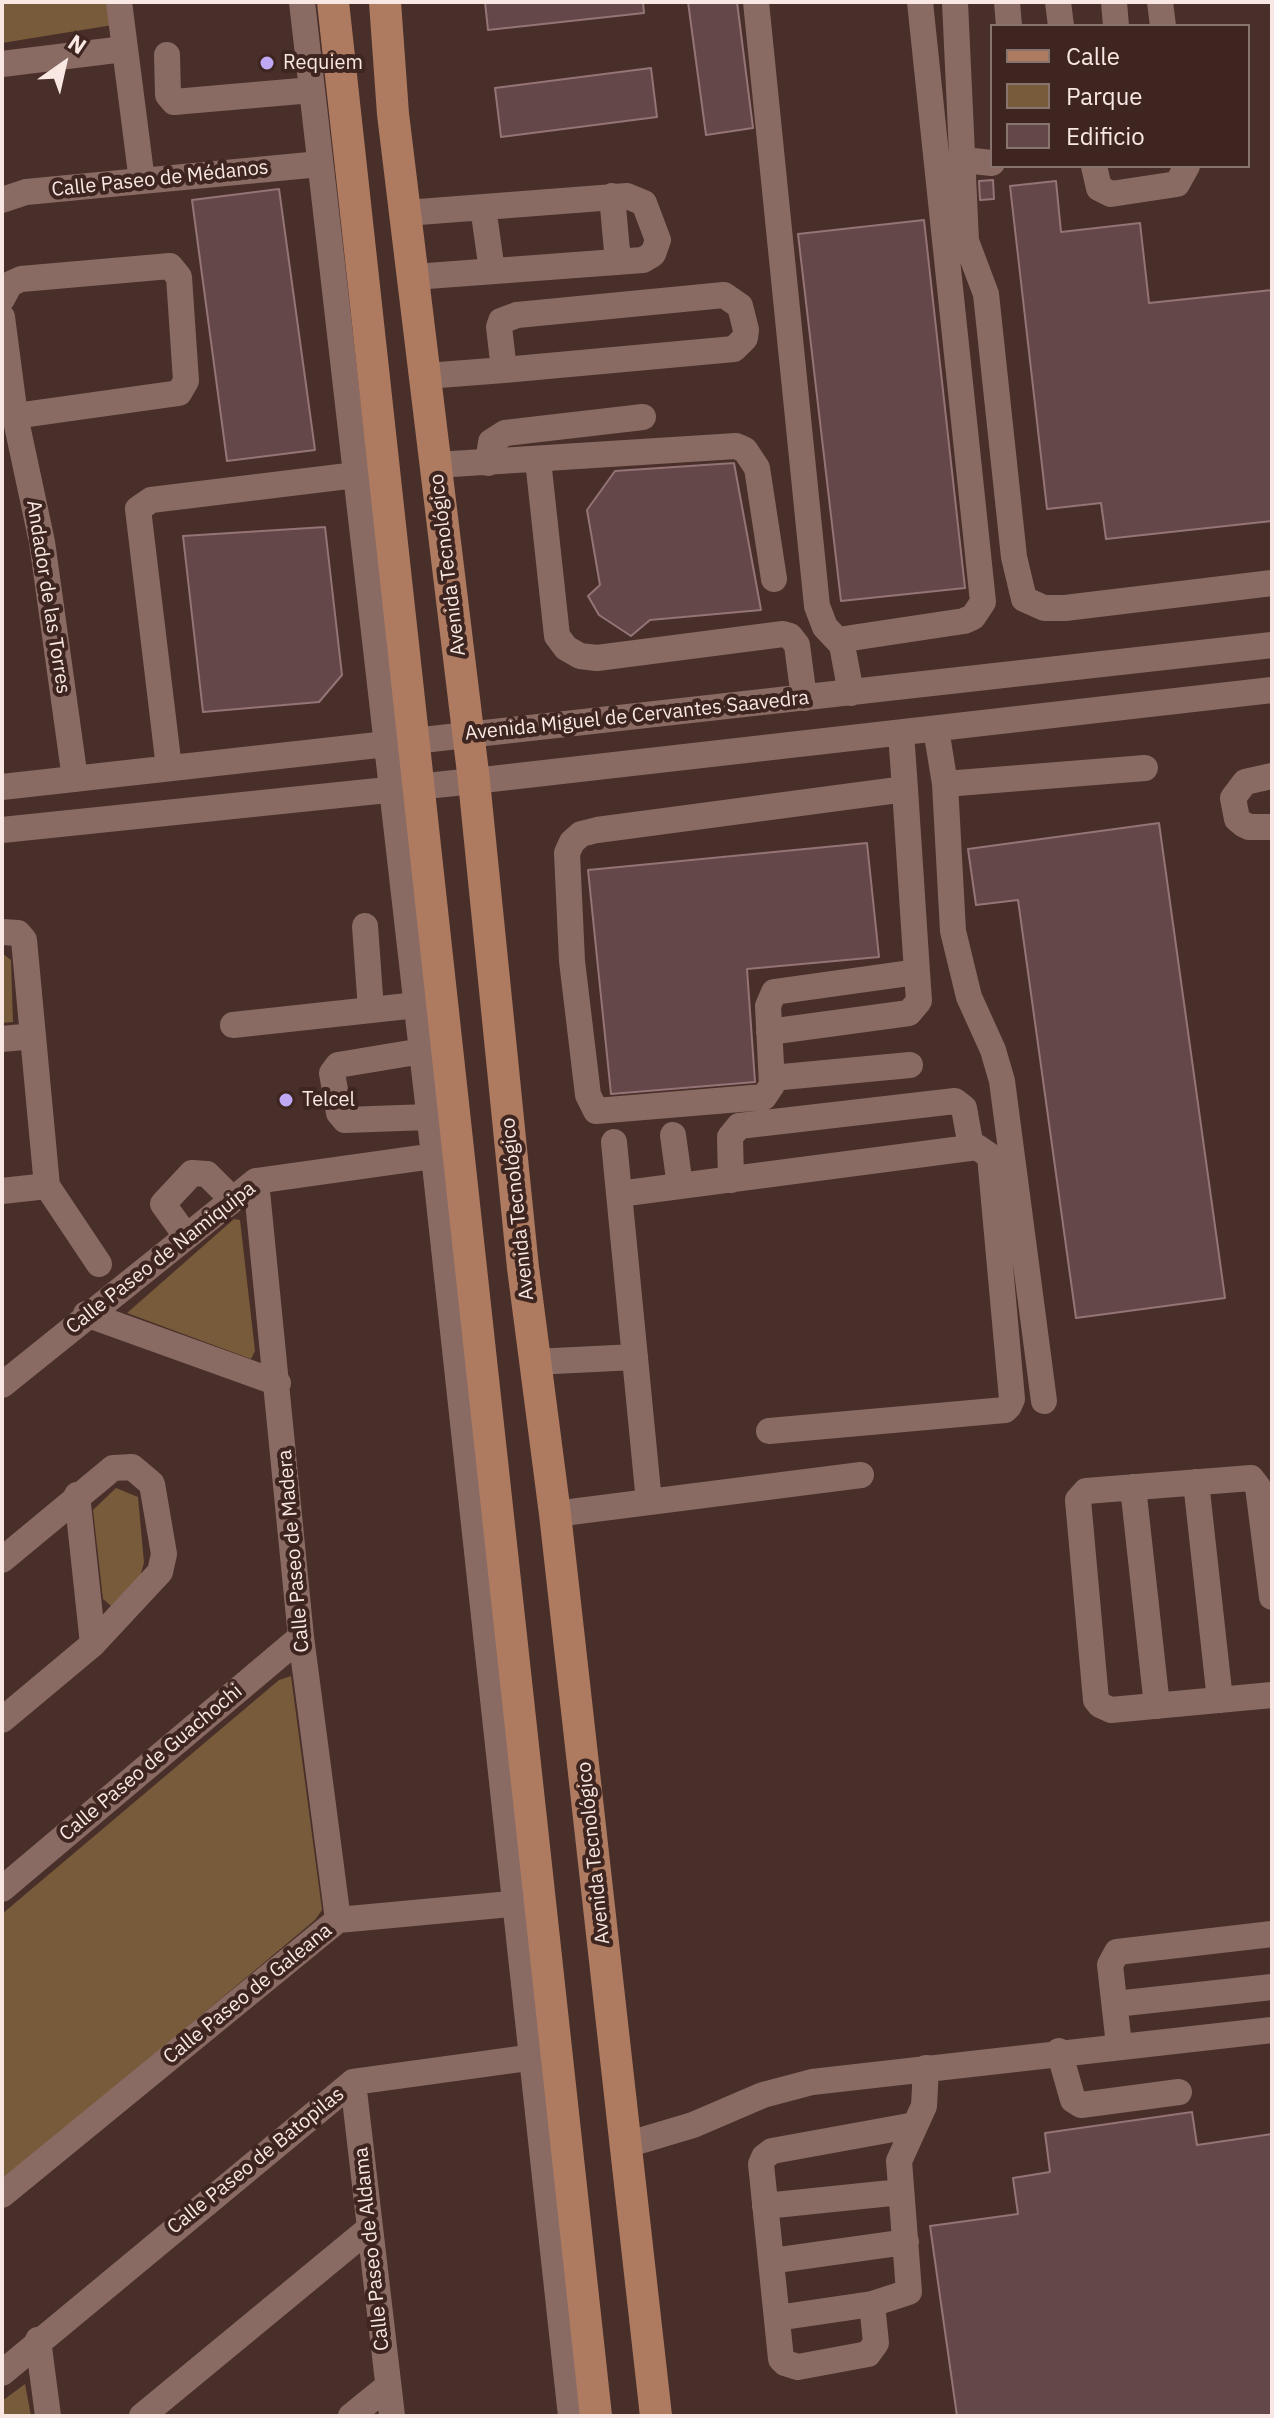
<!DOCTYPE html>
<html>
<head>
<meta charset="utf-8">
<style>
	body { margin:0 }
	#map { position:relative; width:1274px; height:2418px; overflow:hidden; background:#492f29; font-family:"IBM Plex Sans",sans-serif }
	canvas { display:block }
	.frame { position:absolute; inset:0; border:4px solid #f8e7e3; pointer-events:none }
	.legend { position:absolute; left:990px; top:24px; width:260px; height:144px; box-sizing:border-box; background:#3e2520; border:2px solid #88736e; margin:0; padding:10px 14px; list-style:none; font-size:24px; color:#f8e7e3 }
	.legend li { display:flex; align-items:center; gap:16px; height:40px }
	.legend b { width:40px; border:2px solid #88736e }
	.north { position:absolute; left:24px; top:24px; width:80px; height:80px; -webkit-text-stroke:6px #3e2520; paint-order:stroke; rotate:34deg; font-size:22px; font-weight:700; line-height:32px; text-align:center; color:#f8e7e3 }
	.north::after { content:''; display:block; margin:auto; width:28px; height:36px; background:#f8e7e3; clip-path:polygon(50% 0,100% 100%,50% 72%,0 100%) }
</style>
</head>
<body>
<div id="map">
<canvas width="1274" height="2418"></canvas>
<div class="frame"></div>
<ul class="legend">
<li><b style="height:10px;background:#ae7b61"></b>Calle</li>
<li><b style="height:22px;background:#775b3a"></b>Parque</li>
<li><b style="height:22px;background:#644749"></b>Edificio</li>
</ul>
<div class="north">N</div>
</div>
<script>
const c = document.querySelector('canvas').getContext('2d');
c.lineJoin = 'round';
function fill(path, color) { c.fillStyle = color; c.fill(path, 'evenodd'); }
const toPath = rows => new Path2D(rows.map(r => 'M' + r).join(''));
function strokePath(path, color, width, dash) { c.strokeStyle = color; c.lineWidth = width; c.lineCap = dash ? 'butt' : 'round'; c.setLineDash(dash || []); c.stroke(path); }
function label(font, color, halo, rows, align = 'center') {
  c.font = font + ' "IBM Plex Sans",sans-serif'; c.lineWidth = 8; c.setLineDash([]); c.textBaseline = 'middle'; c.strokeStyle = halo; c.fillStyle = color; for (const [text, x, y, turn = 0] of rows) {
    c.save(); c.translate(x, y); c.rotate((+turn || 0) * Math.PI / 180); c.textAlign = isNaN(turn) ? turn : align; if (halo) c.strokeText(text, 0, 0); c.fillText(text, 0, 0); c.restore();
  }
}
fill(toPath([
	[2,2,110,2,113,25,2,43],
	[2,953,11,960,13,1022,2,1023],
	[234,1219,240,1220,255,1351,251,1359,127,1313],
	[116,1488,138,1497,144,1563,139,1580,111,1606,103,1599,93,1510],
	[291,1676,322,1910,315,1920,2,2182,2,1914,279,1680],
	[25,2384,31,2416,2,2416,2,2401]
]), '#775b3a');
const building = toPath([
	[485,2,643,2,644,13,488,30,485,2],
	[688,2,737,2,753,128,706,135,688,2],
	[651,68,657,117,501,137,495,88,651,68],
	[993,180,994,199,980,200,979,181,993,180],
	[1056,181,1061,232,1140,223,1149,303,1272,290,1272,521,1106,539,1101,503,1047,509,1010,186,1056,181],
	[279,189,315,450,227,461,192,200,279,189],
	[924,220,965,588,841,601,798,234,924,220],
	[734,463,761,610,650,620,631,636,599,615,588,596,600,585,587,510,615,471,734,463],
	[325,527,342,675,319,702,203,712,183,536,325,527],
	[1159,823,1225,1298,1076,1318,1018,900,976,905,968,849,1159,823],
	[867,843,879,957,747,969,755,1082,611,1094,588,870,867,843],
	[1192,2112,1197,2145,1272,2134,1272,2416,957,2416,930,2226,1018,2214,1013,2178,1050,2172,1045,2133,1192,2112]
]);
fill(building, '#644749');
strokePath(building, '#947476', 2);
strokePath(toPath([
	[119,2,142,181],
	[302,2,434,1156,571,2416],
	[756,2,817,606,825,627,842,645,851,693],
	[955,2,966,241,986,294,1014,557,1024,599,1044,608,1065,608,1272,583],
	[1007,2,1009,26],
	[1058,2,1061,26],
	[1114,2,1116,26],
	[1160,2,1163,26],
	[167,55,168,95,174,102,312,90],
	[2,64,124,49],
	[963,160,992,163],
	[1094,166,1099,188,1111,194,1177,184,1187,166],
	[612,196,618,262],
	[2,200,26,192,320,164],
	[483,207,492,271],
	[406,213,627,196,644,203,658,240,653,254,643,260,414,277],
	[2,299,10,284,21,279,170,266,179,277,186,381,179,393,15,416],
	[2,317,15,416,42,542,75,779],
	[426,376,504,370,734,349,745,338,746,330,740,306,724,295,517,315,501,321,499,327,504,370],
	[538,460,557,636,566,648,580,656,597,658,783,634,790,636,797,645,804,698],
	[488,463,491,442,505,433,643,417],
	[436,465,736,446,745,450,757,468,774,579],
	[838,640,964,621,973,617,983,602,920,2],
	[936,729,945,784,1145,768],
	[901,733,905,789,917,972,774,992,768,1006,772,1085,764,1097,596,1111,588,1095,572,961,567,853,572,842,581,834,597,830,905,789],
	[169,768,138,509,151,500,356,475],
	[1272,776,1245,782,1233,798,1237,819,1243,824,1249,827,1272,827],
	[945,784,953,931,969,997,993,1050,1002,1081,1044,1401],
	[2,787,1272,645],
	[2,830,474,781,1272,690],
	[365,926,371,1010],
	[2,932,18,933,24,940,47,1186,99,1264],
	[233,1025,417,1005],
	[769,1032,909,1013,919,1001,917,972],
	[2,1039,33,1036],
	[422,1051,338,1065,332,1073,339,1113,345,1120,429,1117],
	[772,1078,910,1065],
	[673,1135,680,1186],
	[614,1142,649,1502],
	[731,1180,730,1137,739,1126,955,1101,964,1108,971,1147],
	[256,1181,301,1637,338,1920],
	[2,1191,47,1186],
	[619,1194,977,1147,990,1156,1012,1399,1009,1406,1005,1410,769,1431],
	[186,1236,163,1204,192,1173,207,1174,232,1199],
	[86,1314,278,1383],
	[534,1362,635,1357],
	[2,1385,256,1181,434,1156],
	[1196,1482,1220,1700],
	[1133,1487,1157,1706],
	[77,1495,93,1644],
	[555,1514,861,1475],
	[2,1560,113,1468,132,1467,152,1484,164,1554,160,1572,93,1644,2,1720],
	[1272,1597,1258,1487,1251,1478,1086,1491,1078,1500,1096,1700,1100,1705,1111,1710,1272,1695],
	[2,1889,301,1637],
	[1115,2004,1272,1987],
	[1119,2045,1110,1965,1117,1952,1272,1934],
	[1059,2051,1073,2100,1081,2105,1179,2092],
	[353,2082,392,2416],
	[915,2125,772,2151,764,2157,761,2164,781,2359,785,2363,798,2367,868,2354,876,2343,872,2304,909,2292,899,2161,924,2106,926,2068],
	[626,2145,693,2125,763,2095,812,2082,1272,2030],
	[2,2195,338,1920,532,1902],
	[765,2206,901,2192],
	[771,2261,906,2242],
	[777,2318,872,2304],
	[38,2340,48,2416],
	[2,2373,353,2082,549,2055],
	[142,2416,370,2228],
	[351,2416,388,2386]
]), '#896b64', 26);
strokePath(toPath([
	[333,2,596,2416],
	[385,2,393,114,474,781,523,1268,555,1514,656,2416]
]), '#ae7b61', 32);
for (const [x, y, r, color] of [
	[267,63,8,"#bfa8f4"],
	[286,1100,8,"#bfa8f4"]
]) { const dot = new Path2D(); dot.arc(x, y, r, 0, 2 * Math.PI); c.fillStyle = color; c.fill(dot); strokePath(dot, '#3e2520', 3); }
label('20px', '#f8e7e3', '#3e2520', [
	["Requiem",283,63],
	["Telcel",302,1100]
], 'left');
label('20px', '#f8e7e3', '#3e2520', [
	["Calle Paseo de Médanos",160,179,-6],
	["Avenida Tecnológico",448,565,-97],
	["Andador de las Torres",48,597,81],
	["Avenida Miguel de Cervantes Saavedra",637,716,-6],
	["Avenida Tecnológico",518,1209,-96],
	["Calle Paseo de Namiquipa",161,1258,-38],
	["Calle Paseo de Madera",294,1551,-95],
	["Calle Paseo de Guachochi",151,1763,-40],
	["Avenida Tecnológico",594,1853,-96],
	["Calle Paseo de Galeana",248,1994,-39],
	["Calle Paseo de Batopilas",256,2161,-39],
	["Calle Paseo de Aldama",372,2249,-96]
]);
</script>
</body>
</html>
